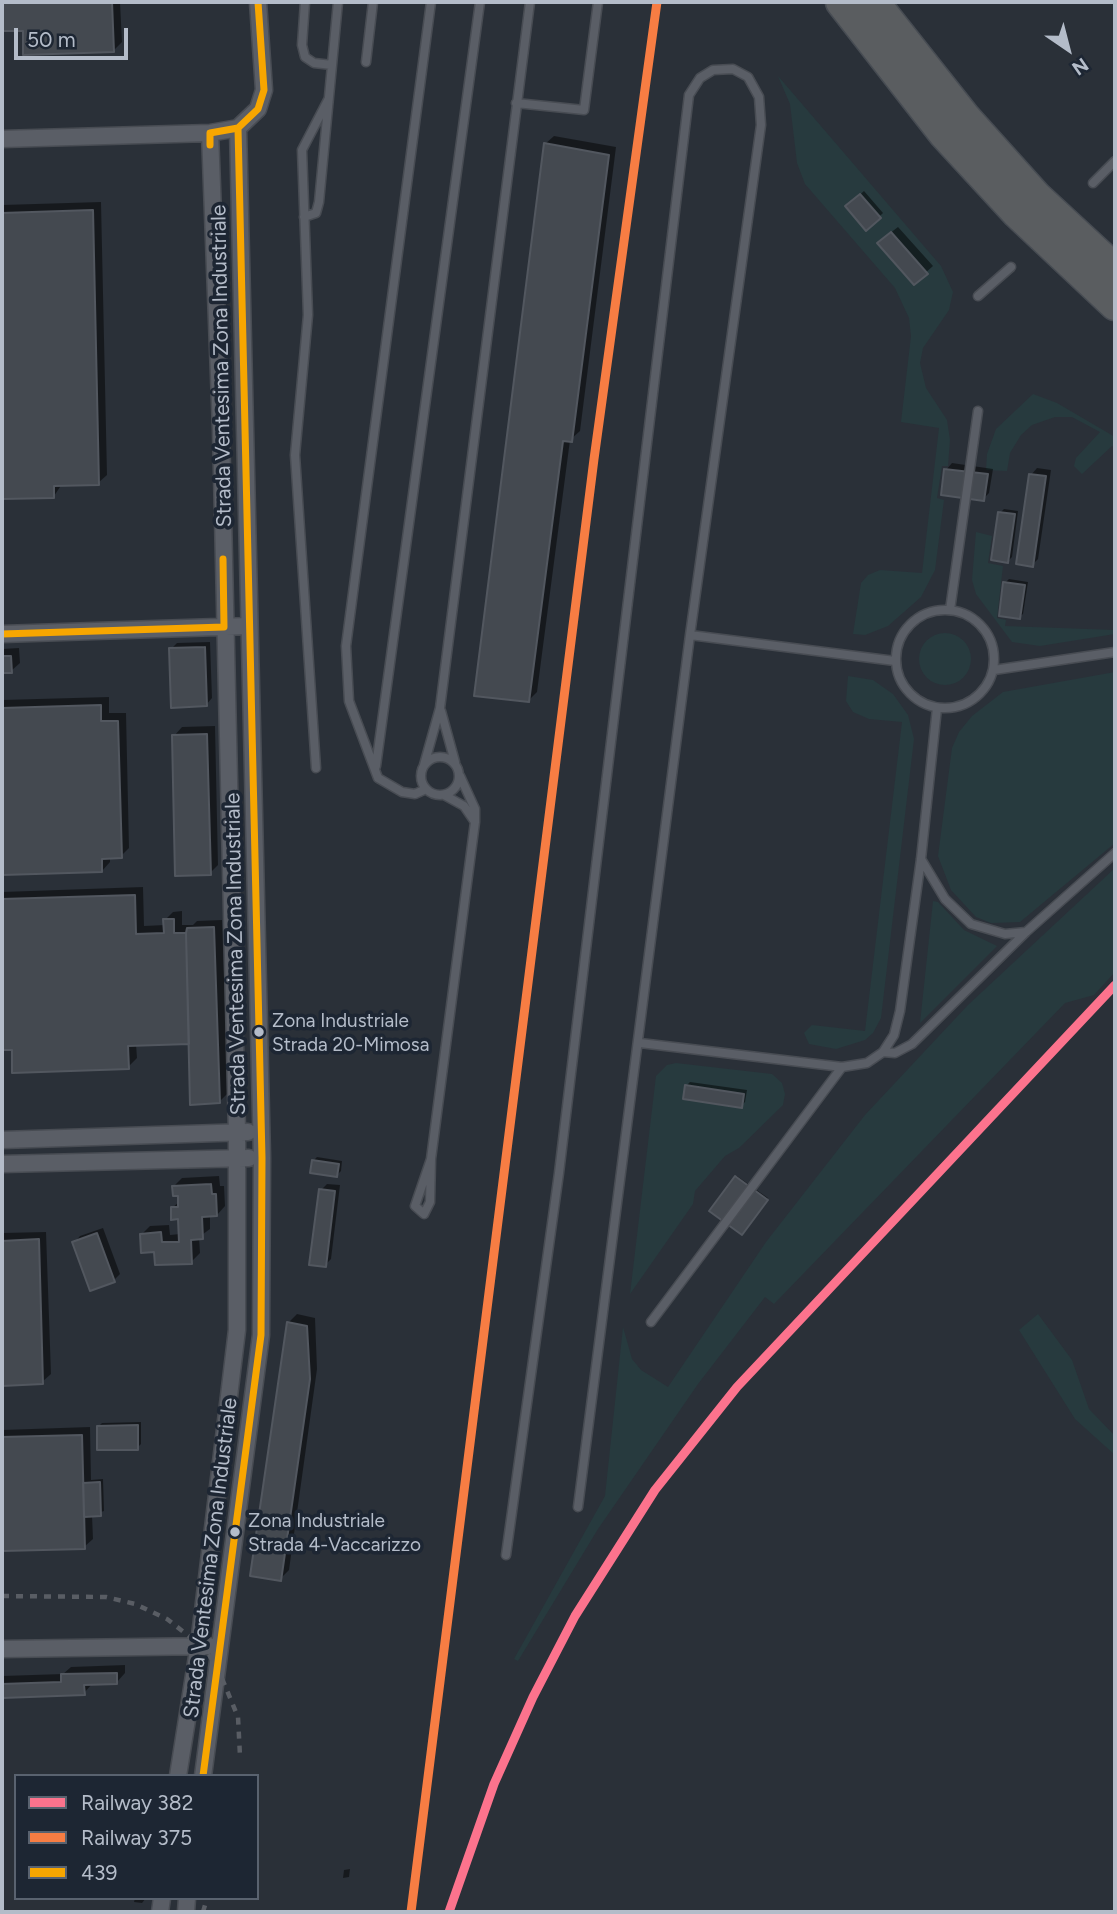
<!DOCTYPE html>
<html>
<head>
<meta charset="utf-8">
<style>
	body { margin:0 }
	#map { position:relative; width:1117px; height:1914px; overflow:hidden; background:#2a3038; font-family:Figtree,sans-serif }
	canvas { display:block }
	.frame { position:absolute; inset:0; border:4px solid #b4bcc9; pointer-events:none }
	.legend { position:absolute; left:14px; top:1774px; width:245px; height:126px; box-sizing:border-box; background:#1d2633; border:2px solid #59626f; margin:0; padding:9px 12px; list-style:none; font-size:21px; color:#b4bcc9 }
	.legend li { display:flex; align-items:center; gap:14px; height:35px }
	.legend b { width:35px; border:2px solid #59626f }
	.north { position:absolute; left:1033px; top:14px; width:70px; height:70px; -webkit-text-stroke:5px #1d2633; paint-order:stroke; rotate:145deg; font-size:19px; font-weight:700; line-height:28px; text-align:center; color:#b4bcc9 }
	.north::after { content:''; display:block; margin:auto; width:24px; height:32px; background:#b4bcc9; clip-path:polygon(50% 0,100% 100%,50% 72%,0 100%) }
	.scale { position:absolute; left:14px; top:28px; width:114px; height:32px; box-sizing:border-box; border:4px solid #b4bcc9; border-top:0; padding-left:9px; font-size:21px; line-height:24px; white-space:nowrap; color:#b4bcc9; -webkit-text-stroke:5px #1d2633; paint-order:stroke }
</style>
</head>
<body>
<div id="map">
<canvas width="1117" height="1914"></canvas>
<div class="frame"></div>
<ul class="legend">
<li><b style="height:9px;background:#fc738d"></b>Railway 382</li>
<li><b style="height:9px;background:#f77d43"></b>Railway 375</li>
<li><b style="height:9px;background:#f7a600"></b>439</li>
</ul>
<div class="north">N</div>
<div class="scale">50 m</div>
</div>
<script>
const c = document.querySelector('canvas').getContext('2d');
c.lineJoin = 'round';
function fill(path, color) { c.fillStyle = color; c.fill(path, 'evenodd'); }
const toPath = rows => new Path2D(rows.map(r => 'M' + r).join(''));
function strokePath(path, color, width, dash) { c.strokeStyle = color; c.lineWidth = width; c.lineCap = dash ? 'butt' : 'round'; c.setLineDash(dash || []); c.stroke(path); }
function label(font, color, halo, rows, align = 'center') {
  c.font = font + ' Figtree,sans-serif'; c.lineWidth = 7; c.setLineDash([]); c.textBaseline = 'middle'; c.strokeStyle = halo; c.fillStyle = color; for (const [text, x, y, turn = 0] of rows) {
    c.save(); c.translate(x, y); c.rotate((+turn || 0) * Math.PI / 180); c.textAlign = isNaN(turn) ? turn : align; if (halo) c.strokeText(text, 0, 0); c.fillText(text, 0, 0); c.restore();
  }
}
fill(toPath([
	[778,76,941,266,953,292,949,310,923,348,920,363,926,388,947,420,950,440,948,466,942,466,937,498,944,500,935,570,921,597,888,626,865,635,853,634,861,583,868,575,880,570,922,573,939,428,901,422,911,336,909,318,895,288,805,184,797,163,790,104],
	[1033,394,1057,403,1115,437,1115,448,1112,446,1082,474,1074,466,1076,458,1100,432,1072,417,1055,417,1032,425,1021,435,1010,453,1007,471,986,470,987,454,996,429],
	[976,532,992,536,988,563,1003,566,997,618,1006,620,1005,626,1115,630,1115,634,1040,646,1012,642,976,594,972,580],
	'919 659a26 26 0 1 1 52 0a26 26 0 1 1-52 0Z',
	[1115,672,1115,843,1020,922,991,923,976,917,951,890,938,856,952,748,959,732,972,716,1003,692],
	[848,676,873,680,893,694,908,715,914,739,881,1018,873,1033,865,1040,836,1049,809,1044,804,1033,812,1025,865,1031,902,722,869,719,853,712,846,701],
	[1115,868,1115,972,1094,995,1065,1003,774,1304,765,1297,698,1384,598,1529,518,1661,514,1659,605,1496,623,1327,632,1359,641,1370,668,1387,766,1242,865,1115,968,1005],
	[933,901,938,902,964,930,997,946,920,1023],
	[676,1063,772,1074,782,1083,785,1094,783,1105,739,1148,725,1156,695,1191,693,1204,630,1294,656,1076,667,1065],
	[1038,1314,1072,1360,1089,1409,1115,1436,1115,1455,1075,1419,1019,1330]
]), '#273a3e');
fill(toPath([
	[2,2,120,2,122,42,113,51,24,29,2,30],
	[554,136,616,147,580,431,570,440,537,692,529,700,545,144],
	[864,191,883,213,866,229,847,206],
	[101,202,107,475,98,483,62,484,54,496,2,498,2,205],
	[898,227,933,266,914,283,885,237],
	[952,463,993,469,989,493,983,499,946,470],
	[1037,468,1051,470,1038,559,1032,565,1031,475],
	[1004,509,1018,511,1012,557,1008,561,1000,513],
	[1009,579,1028,582,1023,614,1019,617,1005,583],
	[210,642,212,698,206,705,171,649,177,643],
	[19,648,20,663,11,671,2,672,2,649],
	[109,697,109,713,126,713,129,848,121,856,110,857,110,862,102,871,2,873,2,700],
	[215,726,218,865,210,873,174,736,182,727],
	[143,887,144,926,165,925,165,920,173,912,182,911,182,925,193,925,197,921,222,920,228,1093,219,1102,191,1042,136,1044,137,1058,128,1067,2,1049,2,892],
	[690,1082,747,1090,745,1102,741,1106,687,1085],
	[317,1157,342,1161,341,1171,337,1175,314,1160],
	[219,1176,220,1186,224,1186,225,1206,217,1215,210,1215,210,1229,199,1237,200,1253,191,1262,156,1250,142,1234,150,1226,169,1225,170,1235,180,1234,180,1218,172,1208,180,1201,179,1194,174,1186,182,1178],
	[737,1176,768,1198,742,1233,711,1211],
	[327,1184,340,1185,331,1259,325,1265,321,1190],
	[103,1228,120,1274,114,1280,74,1243,80,1236],
	[46,1232,51,1374,42,1382,2,1384,2,1233],
	[297,1314,315,1318,317,1369,289,1570,280,1579,288,1323],
	[141,1422,141,1444,137,1448,98,1427,102,1423],
	[90,1427,91,1480,103,1479,104,1511,92,1515,93,1539,84,1547,2,1550,2,1430],
	[125,1665,125,1673,117,1682,92,1684,84,1693,2,1696,2,1676,63,1674,71,1667],
	[350,1869,349,1877,343,1878,344,1870],
	[135,1898,146,1898,142,1903,134,1902]
]), '#0007');
const building = toPath([
	[2,2,112,2,114,52,23,55,23,31,2,31,2,2],
	[544,143,609,155,572,442,563,441,529,702,474,696,544,143],
	[860,194,881,218,866,231,845,206,860,194],
	[93,210,99,485,54,486,54,498,2,499,2,213,93,210],
	[891,232,928,274,914,285,877,243,891,232],
	[944,469,988,474,984,501,941,495,944,469],
	[1029,474,1046,476,1033,567,1016,564,1029,474],
	[998,512,1015,514,1008,563,991,560,998,512],
	[1003,582,1025,585,1020,619,999,616,1003,582],
	[205,647,207,706,171,708,169,648,205,647],
	[2,656,11,656,12,673,2,673,2,656],
	[101,705,101,721,118,721,122,858,102,859,102,872,2,875,2,708,101,705],
	[207,734,211,875,175,876,172,735,207,734],
	[135,895,136,934,164,933,163,919,174,919,174,933,186,933,189,1044,128,1046,129,1069,12,1073,12,1050,2,1050,2,899,135,895],
	[214,927,220,1103,190,1105,186,933,187,928,214,927],
	[685,1085,744,1094,742,1108,683,1099,685,1085],
	[312,1160,339,1164,337,1177,310,1173,312,1160],
	[735,1176,768,1200,742,1235,709,1211,735,1176],
	[211,1184,212,1194,216,1194,217,1216,202,1217,203,1239,191,1240,192,1264,155,1265,154,1252,141,1253,140,1234,161,1232,162,1242,179,1242,178,1219,171,1220,171,1207,178,1207,178,1196,173,1196,172,1186,211,1184],
	[319,1189,335,1191,326,1267,309,1265,319,1189],
	[97,1233,115,1282,90,1291,72,1242,97,1233],
	[39,1239,43,1384,2,1386,2,1241,39,1239],
	[287,1322,307,1326,310,1379,281,1581,250,1576,287,1322],
	[138,1425,138,1450,97,1450,97,1426,138,1425],
	[82,1435,85,1549,2,1551,2,1437,82,1435],
	[100,1482,101,1516,84,1517,83,1483,100,1482],
	[117,1673,117,1684,84,1685,85,1695,2,1698,2,1684,61,1682,61,1674,117,1673]
]);
fill(building, '#444950');
strokePath(building, '#52575f', 2);
const lane = toPath([
	[305,2,302,45,305,57,314,63,332,65],
	[366,62,373,2],
	[516,103,584,110,598,2],
	[1093,183,1115,161],
	[304,217,316,213,319,202,338,2],
	[978,296,1011,267],
	'896 659a49 49 0 1 1 98 0a49 49 0 1 1-98 0Z',
	[950,610,978,411],
	[690,635,895,661],
	[994,670,1115,652],
	[441,711,455,762],
	'421 776a19 19 0 1 1 38 0a19 19 0 1 1-38 0Z',
	[424,765,440,708,530,2],
	[376,766,480,2],
	[316,768,295,455,308,315,302,150,328,100],
	[426,789,415,794,402,792,378,778,349,701,346,646,431,2],
	[444,795,464,806,475,822],
	[921,859,945,899,971,924,1005,934,1026,932],
	[640,1043,842,1067,867,1063,883,1052,894,1035,900,1011,921,859,937,708],
	[883,1052,895,1053,912,1044,1026,932,1115,853],
	[431,1159,415,1206,424,1214,430,1202,431,1159,475,822,475,809,460,776],
	[651,1322,842,1067],
	[506,1555,559,1173,689,95,700,78,713,70,733,69,748,77,759,97,761,125,690,635,578,1507]
]);
const street = toPath([
	[2,139,210,133,238,128,258,109,264,90,258,2],
	[2,634,249,626],
	[2,1140,248,1132],
	[2,1164,249,1158],
	[2,1649,209,1646],
	[178,1776,199,1644,237,1330,237,1132,221,429,210,133],
	[203,1776,261,1335,262,1158,238,128],
	[160,1912,162,1898],
	[186,1912,187,1898]
]);
const highway = toPath([
	[841,2,944,134,1017,213,1115,305],
	[874,2,965,117,1036,196,1115,269]
]);
strokePath(lane, '#484c53', 11);
strokePath(street, '#484c53', 19);
strokePath(highway, '#474c53', 33);
strokePath(lane, '#5a5e66', 8);
strokePath(street, '#5a5e66', 16);
strokePath(highway, '#5a5d60', 30);
strokePath(toPath([
	[2,1596,106,1597,135,1604,167,1619,199,1644,216,1664,238,1717,240,1756],
	[203,1912,207,1898]
]), '#595d64', 4.5, [7, 7]);
strokePath(toPath([
	[210,145,210,133,238,128,258,109,264,90,258,2],
	[2,634,224,627,223,559],
	[203,1776,261,1335,262,1158,238,128]
]), '#f7a600', 7);
strokePath(toPath([
	[449,1912,494,1784,533,1697,575,1616,655,1490,737,1387,1115,985]
]), '#fc738d', 9);
strokePath(toPath([
	[411,1912,594,459,657,2]
]), '#f77d43', 9);
for (const [x, y, r, color] of [
	[259,1032,6,"#b4bcc9"],
	[235,1532,6,"#b4bcc9"]
]) { const dot = new Path2D(); dot.arc(x, y, r, 0, 2 * Math.PI); c.fillStyle = color; c.fill(dot); strokePath(dot, '#1d2633', 2.5); }
label('19px', '#b4bcc9', '#1d2633', [
	["Zona Industriale",272,1021],
	["Strada 20-Mimosa",272,1045],
	["Zona Industriale",248,1521],
	["Strada 4-Vaccarizzo",248,1545]
], 'left');
label('21px', '#b4bcc9', '#1d2633', [
	["Strada Ventesima Zona Industriale",222,366,-91],
	["Strada Ventesima Zona Industriale",236,954,-91],
	["Strada Ventesima Zona Industriale",211,1558,-83]
]);
</script>
</body>
</html>
